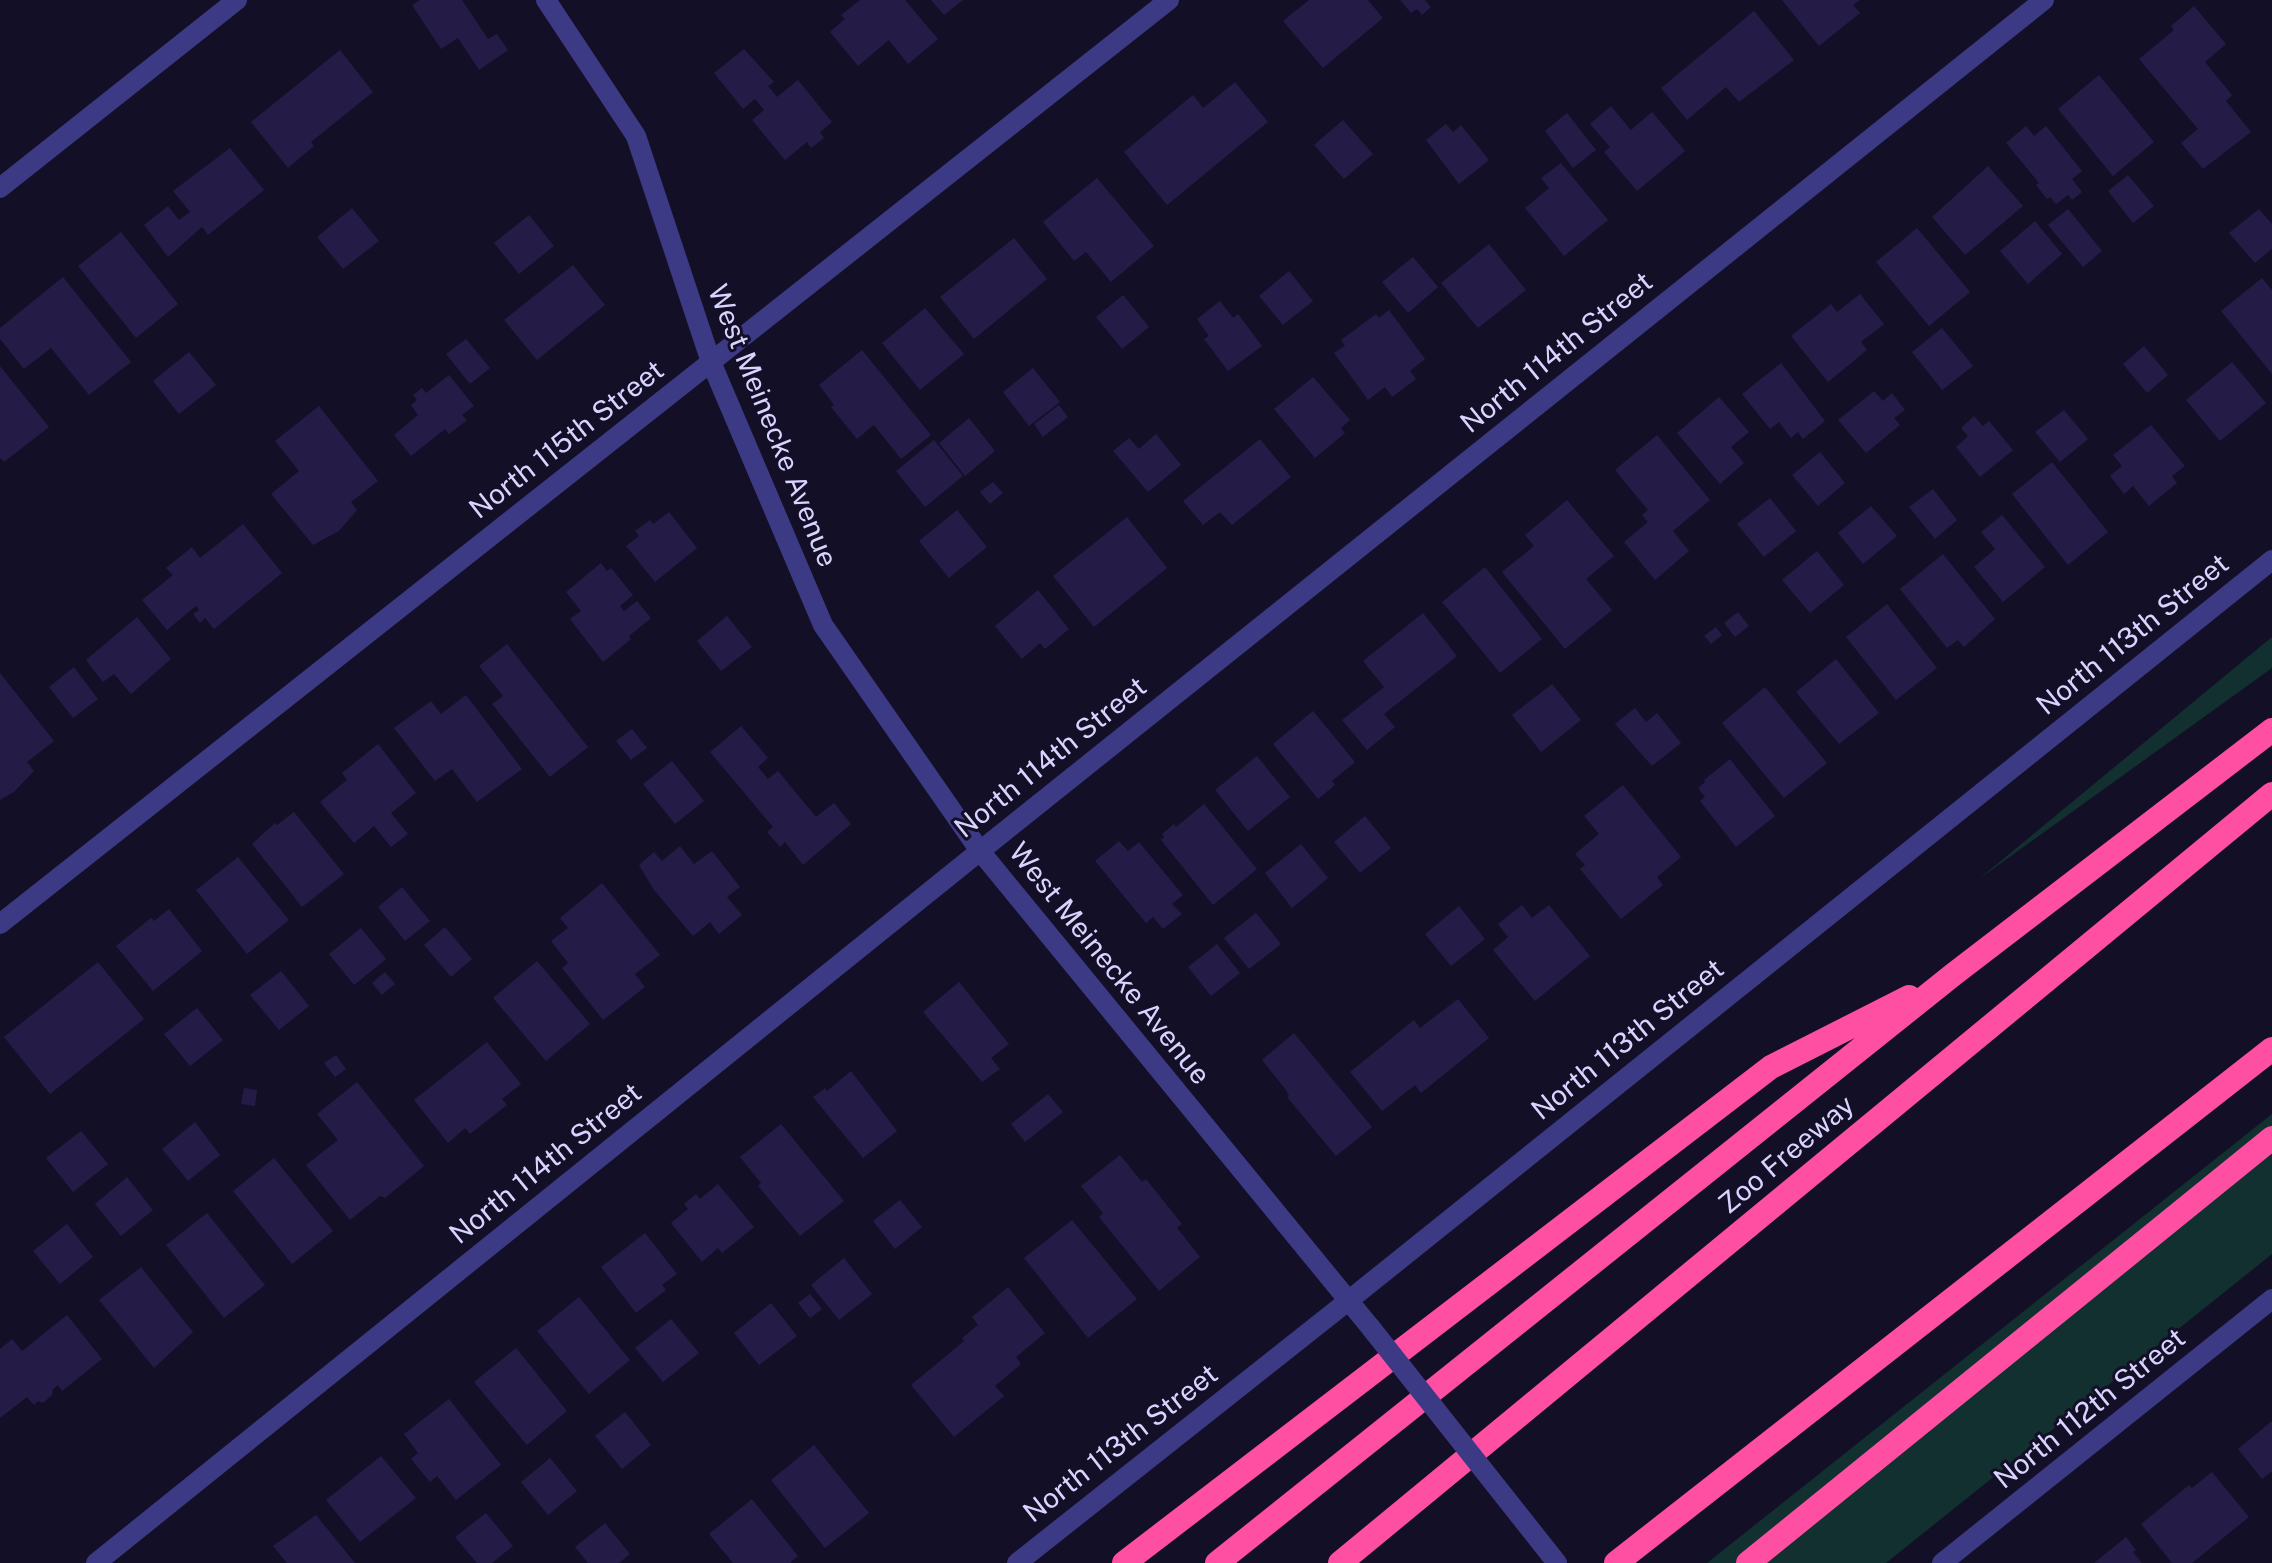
<!DOCTYPE html>
<html>
<head>
<meta charset="utf-8">
<style>
	body { margin:0 }
	canvas { display:block; background:#130f26 }
</style>
</head>
<body>
<canvas width="2272" height="1563"></canvas>
<script>
const c = document.querySelector('canvas').getContext('2d');
c.lineJoin = 'round';
function fill(path, color) { c.fillStyle = color; c.fill(path, 'evenodd'); }
const toPath = rows => new Path2D(rows.map(r => 'M' + r).join(''));
function strokePath(path, color, width, dash) { c.strokeStyle = color; c.lineWidth = width; c.lineCap = dash ? 'butt' : 'round'; c.setLineDash(dash || []); c.stroke(path); }
function label(font, color, halo, rows, align = 'center') {
  c.font = font + ' "Public Sans",sans-serif'; c.lineWidth = 6; c.setLineDash([]); c.textBaseline = 'middle'; c.strokeStyle = halo; c.fillStyle = color; for (const [text, x, y, turn = 0] of rows) {
    c.save(); c.translate(x, y); c.rotate((+turn || 0) * Math.PI / 180); c.textAlign = isNaN(turn) ? turn : align; if (halo) c.strokeText(text, 0, 0); c.fillText(text, 0, 0); c.restore();
  }
}
fill(toPath([
	[2272,637,2272,668,1979,879],
	[2272,1114,2272,1254,1886,1563,1707,1563]
]), '#12302f');
fill(toPath([
	[420,0,462,0,488,39,497,34,508,50,479,70,458,38,441,49,412,5],
	[860,0,905,0,938,39,908,64,889,40,858,66,830,32,845,19,841,15],
	[931,0,963,0,944,15],
	[1309,0,1368,0,1383,18,1323,68,1283,21],
	[1400,0,1425,0,1431,7,1422,15,1417,9,1411,13],
	[1782,0,1860,0,1853,5,1860,13,1819,46],
	[2194,6,2226,44,2205,62,2232,95,2226,101,2251,132,2203,169,2181,143,2198,129,2139,59,2174,30,2171,26],
	[1754,11,1794,60,1739,102,1726,87,1687,120,1661,88],
	[744,49,774,82,768,86,777,97,798,80,832,122,820,132,824,138,811,148,807,142,785,160,752,120,764,110,755,99,743,109,714,73],
	[340,50,373,92,311,142,314,146,288,168,251,122],
	[2099,75,2154,142,2113,176,2058,109],
	[1235,82,1268,122,1167,205,1124,152,1193,95,1203,108],
	[1611,106,1631,130,1652,112,1685,151,1637,191,1604,152,1610,147,1590,124],
	[1567,113,1596,150,1573,168,1545,131],
	[1343,120,1373,154,1344,179,1314,145],
	[1446,124,1453,132,1461,125,1489,160,1459,184,1426,140],
	[2026,126,2034,136,2046,126,2082,171,2072,179,2082,192,2072,200,2068,195,2056,204,2050,197,2047,199,2036,185,2039,183,2006,143],
	[230,148,264,190,208,235,202,227,168,257,144,225,168,206,179,220,190,212,173,191],
	[1561,163,1608,220,1564,256,1525,208,1549,188,1541,178],
	[1988,166,2023,206,1965,255,1932,217],
	[2128,175,2154,206,2133,223,2108,191],
	[1097,178,1154,246,1111,282,1086,252,1074,261,1043,222],
	[352,208,379,241,343,269,317,237],
	[2068,209,2102,251,2083,267,2048,225],
	[2259,209,2272,224,2272,249,2255,263,2229,233],
	[529,215,554,246,519,274,494,243],
	[2035,221,2062,254,2028,284,2000,251],
	[1917,228,1970,292,1929,326,1876,262],
	[121,232,178,304,136,338,78,266],
	[1014,238,1047,279,974,339,940,297],
	[1489,244,1526,290,1478,328,1441,283],
	[1413,257,1438,287,1408,313,1382,282],
	[573,265,605,305,537,360,504,320],
	[1289,271,1313,301,1283,325,1259,296],
	[63,277,131,362,89,395,51,348,24,369,0,339,0,328],
	[2262,278,2272,290,2272,374,2221,311],
	[1860,294,1884,324,1861,342,1867,350,1828,382,1791,336,1831,304,1837,312],
	[1123,295,1149,327,1122,349,1096,317],
	[1220,301,1233,318,1238,314,1262,346,1228,371,1204,339,1209,336,1197,319],
	[925,308,964,354,920,390,882,343],
	[1389,310,1425,359,1410,371,1416,379,1392,397,1385,387,1368,400,1334,353,1345,346,1341,340,1376,314,1379,318],
	[1942,328,1973,366,1942,390,1912,352],
	[466,339,490,368,470,384,446,354],
	[2144,346,2168,375,2147,393,2123,364],
	[862,350,931,435,901,459,874,425,857,439,831,407,834,405,819,385],
	[189,352,216,385,179,414,153,381],
	[2232,362,2266,403,2220,441,2186,400],
	[1781,363,1825,421,1803,439,1798,432,1791,438,1779,422,1770,429,1742,394],
	[0,366,49,427,4,462,0,458],
	[1033,368,1060,402,1029,426,1003,392],
	[449,375,474,406,462,415,467,420,449,434,445,429,411,456,394,435,418,415,411,405,417,400,413,395,422,388,426,393],
	[1313,377,1350,420,1341,428,1345,433,1315,458,1274,409],
	[1874,391,1883,401,1892,393,1905,410,1894,418,1900,425,1866,453,1838,420],
	[1719,397,1749,432,1731,447,1744,463,1720,484,1677,433],
	[1059,405,1068,417,1043,437,1034,424],
	[319,406,378,481,351,502,357,510,339,531,313,545,271,494,299,471,275,441],
	[2064,410,2088,439,2060,462,2035,432],
	[1974,416,1983,426,1989,421,2013,450,1980,477,1956,447,1968,436,1961,428],
	[969,418,995,451,965,476,939,443],
	[2151,425,2185,466,2172,476,2177,483,2149,506,2133,486,2124,494,2110,476,2122,466,2113,455],
	[1156,434,1181,465,1148,492,1113,451,1129,438,1139,449],
	[1657,435,1710,500,1673,531,1689,551,1655,580,1624,542,1648,522,1642,515,1648,510,1615,470],
	[1260,439,1291,477,1232,525,1220,512,1203,525,1183,501],
	[934,440,963,476,925,507,896,471],
	[1820,452,1845,483,1818,506,1792,475],
	[2052,462,2108,532,2068,565,2012,494],
	[993,482,1003,493,990,504,980,492],
	[1933,489,1957,520,1935,539,1909,507],
	[1770,498,1796,531,1764,557,1737,524],
	[1567,500,1614,556,1586,579,1612,610,1565,649,1502,572,1534,546,1525,535],
	[1871,506,1897,536,1863,564,1838,533],
	[957,510,987,547,949,578,919,541],
	[669,512,697,548,655,582,626,546,639,536,635,531,650,520,653,524],
	[2002,515,2045,567,2003,602,1974,567,1995,549,1981,532],
	[1127,517,1167,568,1094,627,1053,576],
	[243,524,282,573,214,629,205,618,200,623,193,614,199,610,196,606,167,630,142,600,173,575,166,568,192,547,200,558],
	[1817,551,1844,585,1810,613,1782,580],
	[1943,554,1995,619,1964,647,1958,640,1947,648,1900,589],
	[601,563,607,571,611,568,633,595,620,606,624,611,637,601,651,618,629,636,631,639,603,662,570,619,581,611,566,592],
	[1485,567,1542,639,1500,673,1442,602],
	[1038,590,1069,629,1045,649,1040,643,1022,659,995,626],
	[1887,604,1937,668,1896,700,1846,637],
	[1738,612,1749,626,1735,637,1724,623],
	[1423,613,1457,656,1384,714,1395,727,1367,750,1342,720,1384,687,1363,661],
	[727,616,752,647,721,671,697,641],
	[137,617,171,659,131,694,114,674,103,682,86,660],
	[1716,627,1722,635,1711,644,1704,636],
	[507,644,588,747,550,777,492,704,503,696,479,666],
	[1836,659,1879,713,1839,744,1796,692],
	[74,667,98,699,73,718,49,687],
	[0,673,54,741,27,762,34,771,14,792,0,800],
	[1552,684,1581,720,1541,752,1512,715],
	[1765,687,1827,763,1784,798,1722,723],
	[466,695,522,769,477,802,452,769,435,781,394,728,431,701,441,714],
	[1635,708,1646,722,1657,713,1681,743,1652,766,1615,724],
	[1313,711,1355,762,1332,781,1335,785,1318,799,1273,744],
	[741,726,768,758,758,767,768,779,778,771,816,817,834,803,851,824,803,865,785,842,780,847,767,832,773,827,710,752],
	[632,729,647,748,631,760,616,741],
	[378,744,416,793,391,813,408,834,391,847,374,826,354,843,320,802,347,780,342,773],
	[1257,756,1290,797,1248,831,1215,790],
	[1730,759,1775,816,1736,847,1700,801,1705,797,1698,788,1705,782,1704,780],
	[672,761,704,801,675,824,643,784],
	[1623,785,1681,857,1657,877,1663,885,1621,919,1580,869,1585,865,1575,854,1599,834,1584,816],
	[1204,804,1257,869,1213,905,1161,840,1164,837,1162,834,1174,824,1176,827],
	[294,812,344,874,302,907,252,844,275,823,277,825],
	[1365,816,1391,848,1360,873,1334,842],
	[1119,841,1128,851,1139,842,1183,895,1172,904,1182,914,1163,929,1153,917,1146,923,1095,861],
	[1301,844,1328,878,1292,908,1265,873],
	[680,846,694,864,712,851,740,887,727,897,742,915,719,934,710,922,693,936,654,890,639,865,654,852,662,861],
	[238,857,289,920,247,954,196,890],
	[602,883,660,955,635,974,645,987,603,1020,562,968,568,963,551,941,568,928,560,918],
	[402,887,430,921,405,941,378,907],
	[1522,905,1532,918,1549,905,1590,956,1535,1001,1493,950,1508,937,1498,924],
	[1459,906,1485,939,1451,966,1425,934],
	[169,909,202,951,153,991,116,946,151,918,154,921],
	[1256,913,1281,944,1249,969,1224,938],
	[445,927,472,959,451,977,424,945],
	[361,928,386,959,354,985,329,954],
	[1217,944,1240,973,1211,996,1188,967],
	[537,961,590,1024,546,1061,493,998],
	[98,962,144,1019,50,1094,4,1037],
	[281,971,309,1006,279,1030,250,995],
	[385,972,395,984,382,995,372,983],
	[959,982,1009,1044,991,1058,1000,1069,982,1082,923,1012],
	[1458,999,1489,1038,1421,1093,1415,1085,1382,1111,1350,1072,1414,1020,1420,1028],
	[197,1008,223,1040,190,1066,164,1034],
	[1294,1033,1372,1127,1336,1156,1287,1097,1289,1096,1286,1090,1262,1060],
	[487,1042,521,1084,502,1099,507,1105,470,1134,465,1128,448,1143,414,1100],
	[336,1055,346,1069,335,1077,324,1063],
	[851,1071,897,1131,863,1158,813,1097,825,1088,827,1091],
	[357,1082,424,1166,385,1198,380,1196,350,1220,306,1165,338,1140,317,1114],
	[244,1088,257,1090,255,1106,241,1104],
	[1048,1094,1063,1112,1025,1142,1011,1124],
	[195,1122,220,1155,188,1181,162,1149],
	[781,1124,844,1201,800,1236,758,1186,761,1183,740,1157],
	[81,1131,108,1164,73,1192,46,1158],
	[1120,1155,1142,1182,1146,1179,1182,1224,1177,1228,1200,1257,1159,1291,1099,1217,1103,1213,1081,1186],
	[274,1158,333,1231,292,1264,233,1191],
	[127,1177,153,1210,121,1236,95,1204],
	[718,1184,754,1227,722,1253,718,1248,702,1262,671,1223,688,1209,684,1204,696,1194,700,1199],
	[900,1200,922,1227,895,1249,873,1221],
	[207,1213,265,1285,224,1318,166,1245],
	[1072,1220,1137,1299,1088,1338,1024,1258],
	[67,1224,93,1257,60,1284,33,1251],
	[645,1233,677,1274,662,1285,666,1290,636,1313,601,1267],
	[844,1258,872,1294,839,1320,811,1285],
	[141,1267,193,1332,154,1368,99,1300],
	[1008,1287,1045,1333,1016,1357,1021,1364,995,1386,1004,1396,954,1437,911,1385,964,1341,962,1338,978,1325,972,1317],
	[810,1294,822,1309,810,1318,798,1303],
	[579,1297,630,1360,589,1394,537,1331],
	[771,1303,797,1336,759,1365,734,1333],
	[67,1315,102,1359,62,1391,58,1385,53,1389,52,1395,43,1403,38,1401,34,1405,27,1397,0,1418,0,1349,12,1339,22,1351],
	[671,1319,699,1353,663,1382,635,1348],
	[516,1348,567,1411,527,1445,474,1382],
	[449,1399,501,1465,456,1500,437,1476,430,1482,411,1459,418,1453,404,1434],
	[625,1412,651,1445,622,1469,595,1436],
	[2272,1421,2272,1471,2262,1479,2238,1449],
	[814,1445,869,1513,825,1548,771,1480],
	[381,1456,416,1498,360,1542,326,1500],
	[550,1458,577,1491,548,1515,521,1482],
	[2212,1472,2249,1517,2192,1563,2172,1563,2141,1524,2189,1485,2192,1488],
	[752,1499,798,1556,790,1563,733,1563,709,1534],
	[486,1513,513,1546,492,1563,477,1563,455,1537],
	[316,1515,355,1563,287,1563,273,1546],
	[605,1523,630,1554,619,1563,588,1563,575,1547],
	[2126,1537,2136,1550,2133,1552,2142,1563,2094,1563]
]), '#241b47');
strokePath(toPath([
	[546,0,636,136,711,362,823,625,980,851,1371,1328],
	[0,188,237,0],
	[0,924,1169,0],
	[96,1563,980,851,2044,0],
	[1017,1563,1348,1301,2272,560],
	[1942,1563,2272,1299]
]), '#3d3a85', 20);
strokePath(toPath([
	[1124,1563,1771,1067,1909,997],
	[1217,1563,1954,974,2272,730],
	[1340,1563,2272,794],
	[1616,1563,2272,1049],
	[1748,1563,2272,1138]
]), '#ff4fa3', 24);
strokePath(toPath([
	[1371,1328,1557,1563]
]), '#3d3a85', 20);
label('28px', '#d9d4ff', '#130f26', [
	["North 114th Street",1557,353,-39],
	["West Meinecke Avenue",772,426,68],
	["North 115th Street",567,440,-38],
	["North 113th Street",2133,635,-39],
	["North 114th Street",1051,758,-39],
	["West Meinecke Avenue",1109,964,51],
	["North 113th Street",1628,1040,-39],
	["Zoo Freeway",1787,1155,-40],
	["North 114th Street",546,1164,-39],
	["North 112th Street",2090,1409,-39],
	["North 113th Street",1121,1444,-38]
]);
</script>
</body>
</html>
